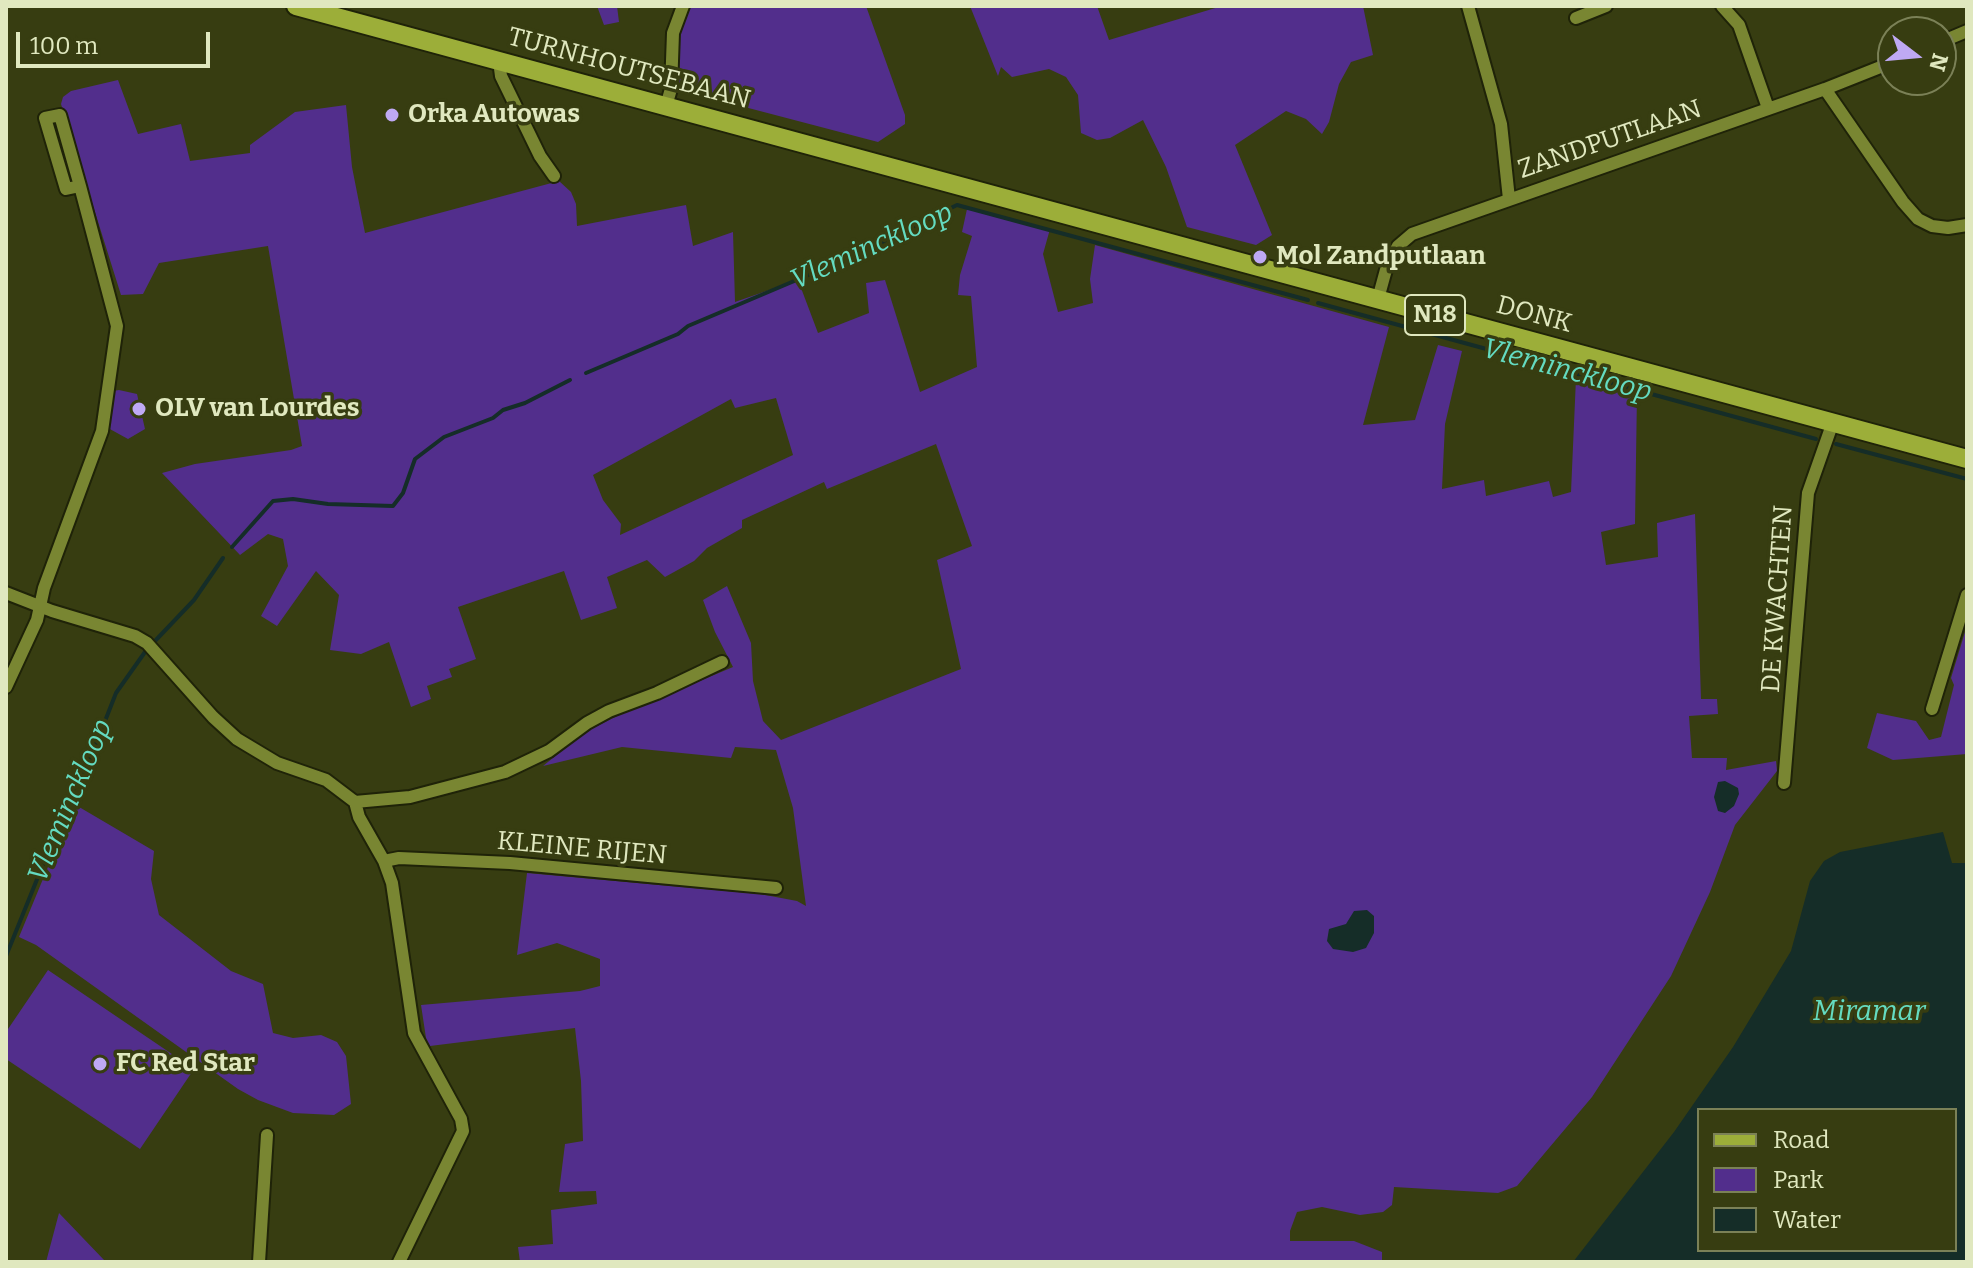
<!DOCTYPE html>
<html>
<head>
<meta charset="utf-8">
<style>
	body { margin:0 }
	#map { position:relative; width:1973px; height:1268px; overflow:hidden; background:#373d11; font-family:Bitter,serif }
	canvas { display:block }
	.frame { position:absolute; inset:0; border:8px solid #e0e8bf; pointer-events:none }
	.legend { position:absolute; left:1697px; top:1108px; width:260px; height:144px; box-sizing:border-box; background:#373d11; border:2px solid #7b8157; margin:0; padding:10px 14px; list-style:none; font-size:24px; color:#e0e8bf }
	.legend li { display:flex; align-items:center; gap:16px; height:40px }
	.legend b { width:40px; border:2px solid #7b8157 }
	.north { position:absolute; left:1877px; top:16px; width:80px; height:80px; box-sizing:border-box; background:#373d11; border:2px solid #7b8157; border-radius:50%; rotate:106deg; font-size:22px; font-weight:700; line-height:32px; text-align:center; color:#e0e8bf }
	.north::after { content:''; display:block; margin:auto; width:28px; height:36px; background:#bfa9f4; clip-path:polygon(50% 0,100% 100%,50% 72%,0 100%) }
	.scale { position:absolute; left:16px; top:32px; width:194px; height:36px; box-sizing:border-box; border:4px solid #e0e8bf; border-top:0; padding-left:10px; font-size:24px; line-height:28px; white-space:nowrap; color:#e0e8bf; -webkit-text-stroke:6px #373d11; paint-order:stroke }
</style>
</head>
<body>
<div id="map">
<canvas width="1973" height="1268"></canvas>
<div class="frame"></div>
<ul class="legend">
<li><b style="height:10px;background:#9cae39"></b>Road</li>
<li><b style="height:22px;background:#522e8c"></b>Park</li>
<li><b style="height:22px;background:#152d28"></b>Water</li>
</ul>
<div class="north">N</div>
<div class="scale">100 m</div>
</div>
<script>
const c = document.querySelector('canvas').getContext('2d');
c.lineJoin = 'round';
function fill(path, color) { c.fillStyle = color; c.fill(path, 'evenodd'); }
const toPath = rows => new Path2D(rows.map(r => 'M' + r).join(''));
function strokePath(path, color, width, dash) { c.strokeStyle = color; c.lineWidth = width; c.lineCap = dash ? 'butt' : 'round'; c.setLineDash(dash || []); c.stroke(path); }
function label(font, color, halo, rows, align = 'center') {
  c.font = font + ' Bitter,serif'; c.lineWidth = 7; c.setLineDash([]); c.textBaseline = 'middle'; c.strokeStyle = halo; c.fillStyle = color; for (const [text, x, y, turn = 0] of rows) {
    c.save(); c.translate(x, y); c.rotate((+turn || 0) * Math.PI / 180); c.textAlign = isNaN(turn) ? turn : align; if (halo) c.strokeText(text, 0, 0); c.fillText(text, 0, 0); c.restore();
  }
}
fill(toPath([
	[597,6,617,6,619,22,604,25],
	[690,6,866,6,905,115,905,124,878,142,676,89,677,33],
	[970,6,1097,6,1109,40,1222,6,1363,6,1373,55,1351,62,1339,84,1329,122,1322,134,1306,119,1286,111,1235,145,1272,235,1256,245,1187,227,1166,167,1143,120,1110,138,1097,140,1081,133,1078,95,1066,77,1049,69,1012,77,1001,67,998,76],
	[118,80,138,134,181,124,190,161,250,153,250,145,295,112,346,105,352,167,365,233,559,181,571,192,576,204,577,226,686,205,693,246,733,232,735,302,798,280,818,333,869,313,866,283,885,280,920,392,977,367,971,296,958,295,960,275,972,236,962,232,967,209,1050,229,1043,254,1058,312,1093,303,1090,279,1095,245,1389,327,1363,425,1415,420,1438,345,1462,351,1445,424,1442,489,1484,480,1486,496,1549,481,1553,497,1571,492,1576,378,1637,394,1635,524,1601,532,1606,565,1658,557,1657,523,1695,514,1701,699,1717,699,1718,714,1689,716,1692,758,1727,758,1726,770,1776,761,1777,771,1735,825,1710,892,1671,976,1592,1097,1517,1186,1498,1193,1394,1187,1392,1205,1383,1212,1360,1215,1322,1207,1297,1212,1290,1231,1290,1241,1354,1241,1382,1252,1382,1262,1313,1262,1307,1260,1280,1262,520,1262,518,1247,553,1244,551,1210,597,1204,596,1191,559,1192,565,1144,583,1141,581,1081,575,1028,430,1046,426,1038,421,1005,580,991,600,986,600,959,557,943,517,955,527,873,760,894,797,901,806,906,793,808,776,750,735,747,731,758,622,747,543,766,585,732,621,714,733,667,715,632,703,600,727,586,751,643,753,681,763,721,781,740,961,669,937,560,972,546,936,444,827,489,824,482,742,520,742,528,707,548,694,561,665,577,647,560,607,577,617,608,581,620,564,571,458,607,476,659,449,669,452,677,427,686,431,699,411,707,389,642,361,654,330,650,339,595,316,571,277,626,261,616,288,566,283,539,268,534,240,555,162,473,195,464,291,450,302,446,268,246,159,263,143,294,121,295,61,104,63,97,71,91],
	[776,398,793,455,620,535,621,524,603,500,593,475,731,399,735,408],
	[119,390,137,394,145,429,128,439,108,428,113,391],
	[1965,632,1967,754,1893,760,1867,748,1877,713,1916,721,1929,740,1941,737,1954,685,1951,678],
	[74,804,154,851,151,879,159,915,231,971,263,984,273,1033,293,1038,321,1035,337,1042,346,1056,351,1104,334,1115,293,1113,258,1100,238,1089,36,945,19,937],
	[48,970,194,1069,140,1149,6,1059,6,1032],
	[59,1213,105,1261,105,1262,46,1262]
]), '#522e8c');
fill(toPath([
	[1725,781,1738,788,1739,794,1734,806,1725,813,1718,811,1714,797,1718,782],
	[1943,832,1952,863,1967,863,1967,1262,1573,1262,1674,1132,1733,1047,1791,951,1810,881,1824,861,1840,852],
	[1699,1110,1955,1110,1955,1250,1699,1250],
	[1367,910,1374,916,1374,933,1366,948,1353,952,1333,949,1327,941,1329,929,1346,924,1354,911]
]), '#152d28');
strokePath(toPath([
	[1318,303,1816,439],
	[586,373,678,334,688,326,858,254,957,205,1308,300],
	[1836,444,1967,479],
	[232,547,273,501,293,499,328,504,393,506,403,493,415,459,444,437,493,418,503,410,525,403,570,380],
	[155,641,194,600,223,558],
	[6,956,74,788,89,762,116,693,145,652]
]), '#152d28', 4);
const minor = toPath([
	[1468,6,1501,124,1509,199],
	[1722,6,1739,25,1768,108],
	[1576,18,1606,6],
	[1941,42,1967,31],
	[499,61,501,76,540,156,554,176],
	[1825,89,1903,202,1918,219,1932,226,1948,228,1967,225],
	[666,106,671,89,673,33,683,6],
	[1378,299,1387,266,1398,246,1412,234,1825,89,1893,62],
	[6,593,52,611,135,636,147,643,213,717,237,739,277,763,326,780,355,802,410,797,505,772,549,751,587,723,609,711,657,693,722,662],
	[6,687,37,620,44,588,102,431,117,326,80,186,60,115,45,118,66,189,80,186],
	[1932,709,1967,595],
	[1784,783,1808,493,1833,422],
	[355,802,359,817,384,861,392,883,414,1033,461,1119,463,1131,399,1262],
	[384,861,399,858,510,863,776,888],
	[259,1262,267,1135]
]);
const primary = toPath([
	[296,6,1967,459]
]);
strokePath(minor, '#1f2308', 16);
strokePath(primary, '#1f2308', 22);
strokePath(minor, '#798632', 12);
strokePath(primary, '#9cae39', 18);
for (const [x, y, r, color] of [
	[392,115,8,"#bfa9f4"],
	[1260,257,8,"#bfa9f4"],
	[139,409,8,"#bfa9f4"],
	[100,1064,8,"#bfa9f4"]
]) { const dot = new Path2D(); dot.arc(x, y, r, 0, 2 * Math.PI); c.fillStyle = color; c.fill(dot); strokePath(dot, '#373d11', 3); }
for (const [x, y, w] of [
	[1435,315,60]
]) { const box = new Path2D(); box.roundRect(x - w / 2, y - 20, w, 40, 6); c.fillStyle = '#373d11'; c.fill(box); strokePath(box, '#e0e8bf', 2); }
label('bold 24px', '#e0e8bf', null, [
	["N18",1435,315]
]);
label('26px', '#e0e8bf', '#373d11', [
	["TURNHOUTSEBAAN",629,69,15],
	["ZANDPUTLAAN",1610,140,-19],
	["DONK",1534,315,15],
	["DE KWACHTEN",1778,599,-86],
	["KLEINE RIJEN",582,849,5]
]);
label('bold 26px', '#e0e8bf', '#373d11', [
	["Orka Autowas",408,115],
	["Mol Zandputlaan",1276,257],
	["OLV van Lourdes",155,409],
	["FC Red Star",116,1064]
], 'left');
label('italic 28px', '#64dbc1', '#373d11', [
	["Vleminckloop",872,247,-24],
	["Vleminckloop",1567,371,15],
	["Vleminckloop",71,801,-67],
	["Miramar",1869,1012]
]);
</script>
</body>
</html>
